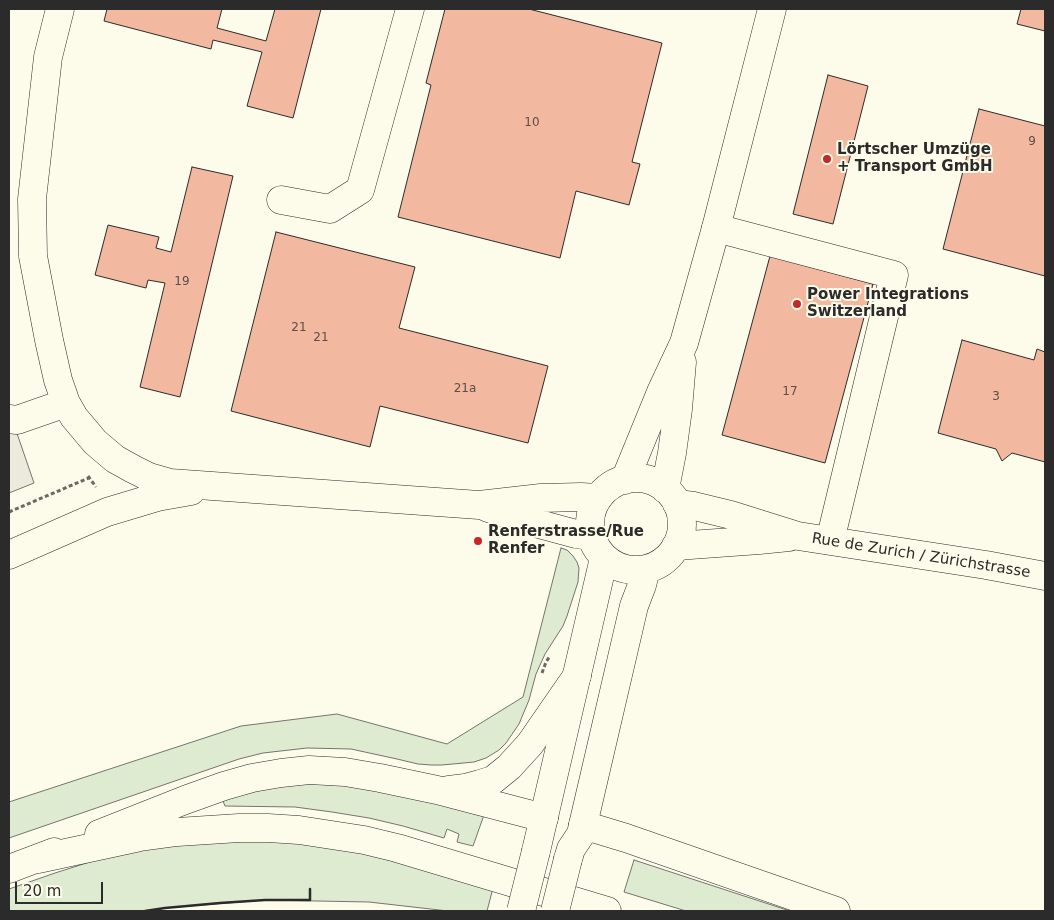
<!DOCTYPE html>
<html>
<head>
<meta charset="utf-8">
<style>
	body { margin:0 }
	#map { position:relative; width:1054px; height:920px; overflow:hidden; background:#fdfbea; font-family:"DejaVu Sans",sans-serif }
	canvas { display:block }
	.frame { position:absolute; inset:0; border:10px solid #2b2b2b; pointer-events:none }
	.scale { position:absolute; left:15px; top:882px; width:88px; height:22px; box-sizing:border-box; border:2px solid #2b2b2b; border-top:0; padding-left:6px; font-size:15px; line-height:18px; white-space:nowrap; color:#2b2b2b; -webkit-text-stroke:4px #fdfbea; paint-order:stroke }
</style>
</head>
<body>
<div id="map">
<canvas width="1054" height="920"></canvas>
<div class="frame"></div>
<div class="scale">20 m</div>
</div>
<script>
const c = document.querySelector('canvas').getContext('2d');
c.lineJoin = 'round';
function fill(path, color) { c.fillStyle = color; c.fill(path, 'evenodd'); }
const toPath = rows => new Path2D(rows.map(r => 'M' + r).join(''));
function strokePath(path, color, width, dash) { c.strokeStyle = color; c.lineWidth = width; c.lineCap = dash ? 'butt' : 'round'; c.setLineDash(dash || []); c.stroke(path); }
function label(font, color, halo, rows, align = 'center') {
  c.font = font + ' "DejaVu Sans",sans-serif'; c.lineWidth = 4; c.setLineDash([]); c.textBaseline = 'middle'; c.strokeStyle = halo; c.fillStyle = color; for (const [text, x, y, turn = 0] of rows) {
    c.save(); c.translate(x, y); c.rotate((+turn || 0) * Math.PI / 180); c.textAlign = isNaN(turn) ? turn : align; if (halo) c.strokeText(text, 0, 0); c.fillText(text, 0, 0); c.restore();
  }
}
const green = toPath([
	[561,548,567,550,573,556,577,562,579,568,578,582,567,616,563,626,545,654,536,674,529,700,519,724,506,743,499,750,486,758,474,762,442,765,431,765,418,764,397,759,351,749,307,748,263,753,239,759,9,838,9,802,241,726,337,714,447,744,523,697,561,548],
	[291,783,365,786,484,815,473,846,457,842,459,834,447,829,444,838,403,826,369,818,332,812,295,807,225,806,223,801,246,792,291,783],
	[253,839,344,848,493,888,487,911,448,911,369,902,265,900,165,908,145,911,9,911,9,889,55,873,96,860,157,846,253,839],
	[634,860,790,911,686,911,624,892,634,860]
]);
fill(green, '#deebd1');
strokePath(green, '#74746e', 1);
const parking = toPath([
	[9,410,34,483,9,493,9,410]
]);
fill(parking, '#eceadb');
strokePath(parking, '#74746e', 1);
const building = toPath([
	[107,9,222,9,217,28,266,41,275,9,321,9,293,118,247,106,262,52,213,40,211,49,104,21,107,9],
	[445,9,529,9,662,43,632,162,640,164,629,205,576,191,560,258,398,217,431,85,426,83,445,9],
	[1021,9,1045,9,1045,31,1017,24,1021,9],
	[828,75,868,86,833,224,793,214,828,75],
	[979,109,1045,126,1045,276,943,249,979,109],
	[192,167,233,176,180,397,140,387,165,283,148,280,146,288,95,275,108,225,159,237,156,248,171,252,192,167],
	[276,232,415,267,399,328,548,366,528,443,380,406,370,447,231,411,276,232],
	[770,256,873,284,825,463,722,435,770,256],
	[962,340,1034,360,1037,349,1045,352,1045,462,1012,453,1002,461,996,449,938,433,962,340]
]);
fill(building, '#f2b8a0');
strokePath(building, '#2b2b2b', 1);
const minor = toPath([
	[60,9,48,57,32,199,33,256,49,340,58,380,66,403,74,417,95,442,115,459,133,469,149,477,170,483,479,505,541,498,581,497,598,498],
	[281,200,330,209,360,190,410,9],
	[716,228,894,275,830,541],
	[9,419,17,420,66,403],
	[677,504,694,506,731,515,798,536,986,565,1045,576],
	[488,508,539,524,576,534,591,536],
	[676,546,759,540,789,537],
	[9,555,107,512,157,497,191,491]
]);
const major = toPath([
	'590 524a46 46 0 1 1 92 0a46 46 0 1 1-92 0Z',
	[625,480,661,392,684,343,716,228,772,9],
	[665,489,672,453,678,409,682,362],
	[536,851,604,558],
	[568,859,571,849,581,834,583,825,634,606,642,585,646,569]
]);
const highway = toPath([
	[449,790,465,788,480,784,493,780,509,767,530,744,577,676],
	[583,825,626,838,836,911],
	[99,834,185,800,224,786,252,778,281,773,309,770,345,772,380,778,437,790,544,818],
	[38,859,140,837,177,832,239,828,268,828,299,830,364,840,397,848,607,911],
	[9,869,54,852]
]);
strokePath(minor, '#2b2b2b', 29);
strokePath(major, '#2b2b2b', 29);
strokePath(highway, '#2b2b2b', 29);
strokePath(toPath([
	[88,476,96,487],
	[9,512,91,477],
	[542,673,546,662,550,656]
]), '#6a6964', 3, [4, 2.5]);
strokePath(minor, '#fdfbea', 28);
strokePath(major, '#fdfbea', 28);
strokePath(highway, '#fdfbea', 28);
const majorBridge = toPath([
	[521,911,536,851],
	[555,911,568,859]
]);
strokePath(majorBridge, '#2b2b2b', 29, []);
strokePath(majorBridge, '#fdfbea', 28);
strokePath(toPath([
	[145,911,165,908,220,903,265,900,310,900,310,889]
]), '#2b2b2b', 2.5);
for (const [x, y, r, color] of [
	[827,159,5,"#c62828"],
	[797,304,5,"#c62828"],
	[478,541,5,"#c62828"]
]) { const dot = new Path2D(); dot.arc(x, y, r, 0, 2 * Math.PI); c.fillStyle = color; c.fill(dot); strokePath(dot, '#fdfbea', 2); }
label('12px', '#5d4e48', null, [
	["10",532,123],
	["9",1032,142],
	["19",182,282],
	["21",299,328],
	["21",321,338],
	["21a",465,389],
	["17",790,392],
	["3",996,397]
]);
label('bold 15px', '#2b2b2b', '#fdfbea', [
	["Lörtscher Umzüge",837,150],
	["+ Transport GmbH",837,167],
	["Power Integrations",807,295],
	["Switzerland",807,312],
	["Renferstrasse/Rue",488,532],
	["Renfer",488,549]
], 'left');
label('15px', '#2b2b2b', '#fdfbea', [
	["Rue de Zurich / Zürichstrasse",921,556,9]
]);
</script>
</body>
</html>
